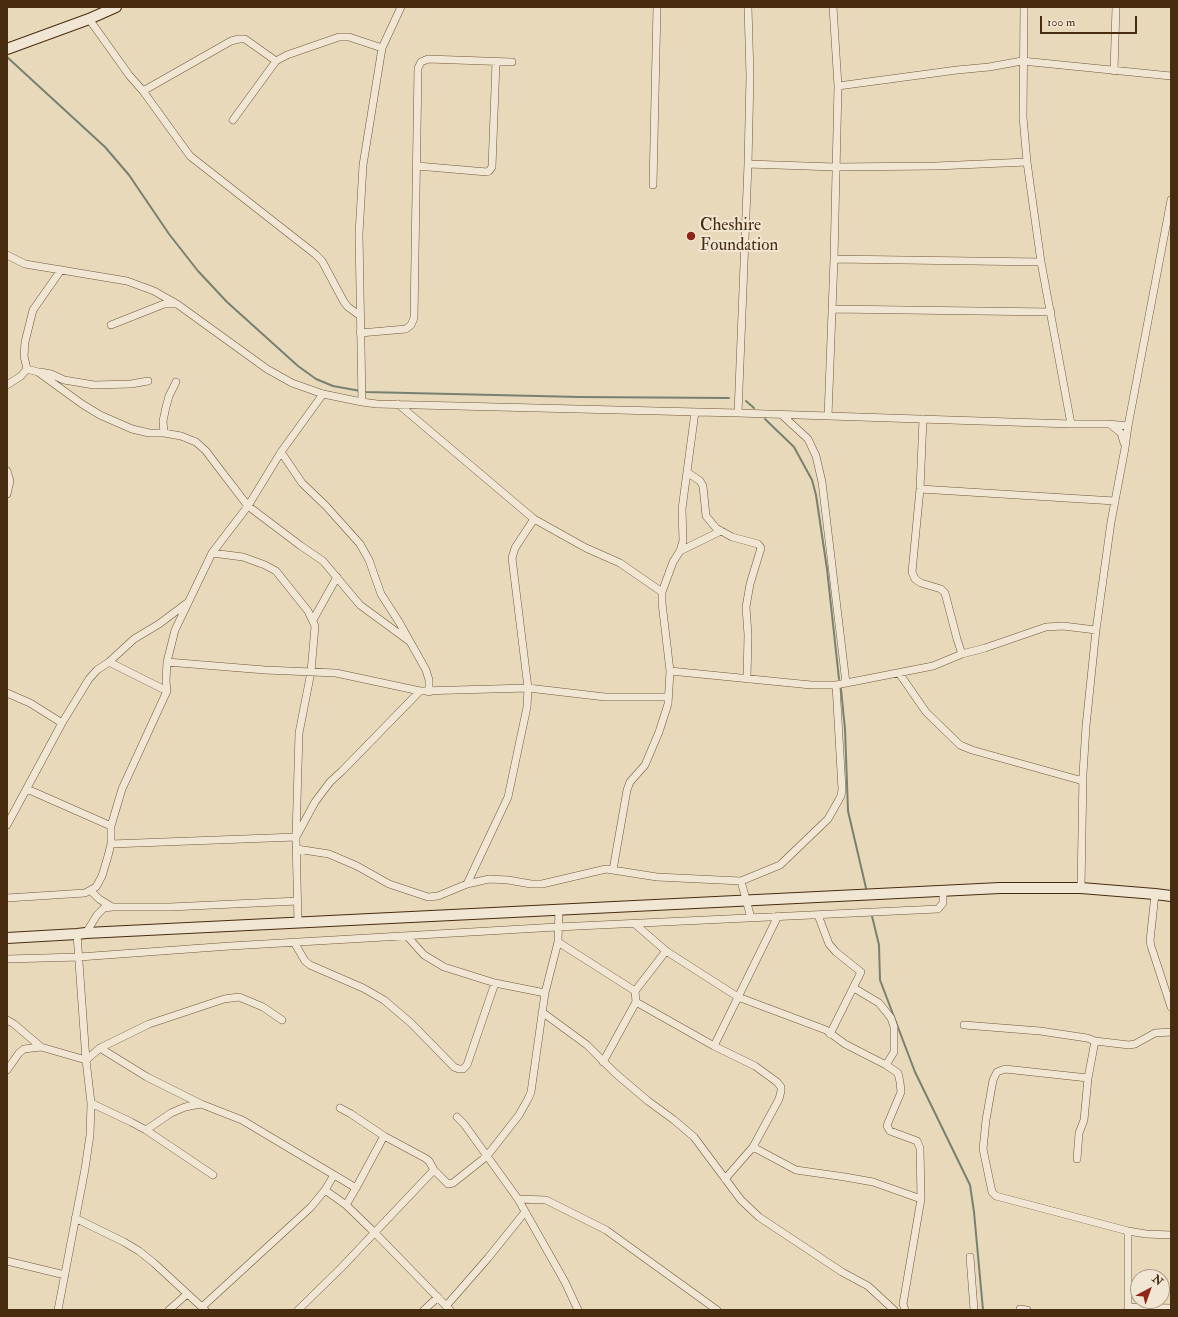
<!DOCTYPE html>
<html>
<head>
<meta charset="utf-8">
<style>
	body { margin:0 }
	#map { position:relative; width:1178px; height:1317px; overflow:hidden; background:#e9d9bb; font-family:"IM FELL Double Pica",serif }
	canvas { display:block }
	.frame { position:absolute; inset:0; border:8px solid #472c10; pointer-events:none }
	.north { position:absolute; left:1130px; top:1269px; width:40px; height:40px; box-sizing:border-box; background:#f1e6d3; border:1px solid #ad9c85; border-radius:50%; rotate:41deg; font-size:11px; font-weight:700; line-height:16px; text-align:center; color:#472c10 }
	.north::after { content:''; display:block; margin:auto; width:14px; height:18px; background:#8f2418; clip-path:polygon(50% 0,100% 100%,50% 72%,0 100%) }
	.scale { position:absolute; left:1040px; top:16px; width:97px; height:18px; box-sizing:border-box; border:2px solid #472c10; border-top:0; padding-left:5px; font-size:12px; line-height:14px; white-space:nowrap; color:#472c10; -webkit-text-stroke:3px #f1e6d3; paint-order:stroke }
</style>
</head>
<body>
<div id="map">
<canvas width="1178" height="1317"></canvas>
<div class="frame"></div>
<div class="north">N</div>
<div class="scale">100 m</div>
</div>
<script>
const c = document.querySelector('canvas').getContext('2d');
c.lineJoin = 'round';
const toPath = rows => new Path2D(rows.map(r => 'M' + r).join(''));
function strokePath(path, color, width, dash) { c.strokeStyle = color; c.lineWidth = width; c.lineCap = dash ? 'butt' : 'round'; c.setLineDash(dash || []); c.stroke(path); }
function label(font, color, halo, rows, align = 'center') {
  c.font = font + ' "IM FELL Double Pica",serif'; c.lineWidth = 4; c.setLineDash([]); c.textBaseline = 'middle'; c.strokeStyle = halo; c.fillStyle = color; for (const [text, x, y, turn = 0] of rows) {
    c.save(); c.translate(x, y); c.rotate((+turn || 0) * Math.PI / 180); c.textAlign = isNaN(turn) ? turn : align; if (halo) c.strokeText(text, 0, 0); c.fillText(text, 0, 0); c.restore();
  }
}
strokePath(toPath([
	[7,57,105,147,129,175,169,234,198,271,227,302,298,366,316,379,333,386,366,392,580,397,729,398],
	[746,401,754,408],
	[765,419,794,447,812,480,816,495,827,569,839,679],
	[841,689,845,729,848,811,866,888],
	[872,916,879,945,880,980,915,1072,970,1185,974,1212,983,1310]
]), '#778172', 2);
const street = toPath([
	[1024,7,1023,117,1027,162,1041,262,1071,424],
	[89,19,129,75,143,91,190,156,315,254,322,261,344,302,348,307,359,315],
	[1114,71,1116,7],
	[838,86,957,70,989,67,1022,61,1171,76],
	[143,91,231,41,239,39,245,39,276,61,287,55,339,37,349,37,382,48],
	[233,120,276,61],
	[748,164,835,167,936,166,1027,162],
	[417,166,487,172,489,171,492,167,496,62],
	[653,185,657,7],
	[7,255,25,264,127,281,154,291,177,304,267,369,292,383,323,394,362,402,377,404,738,413,1071,424,1108,424,1128,426],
	[834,259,1041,262],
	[832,309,1051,312],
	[111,325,164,304,175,304],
	[360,333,406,329,411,325,414,318,418,68,421,62,428,59,512,62],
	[27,369,38,372,82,404,100,415,132,429,149,433,164,433,181,436,196,442,206,451,215,463,248,506,301,546,323,561,360,605,409,641],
	[27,369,24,356,25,342,33,310,61,270],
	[40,372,51,374,64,380,94,385,131,384,148,381],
	[7,385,21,376,27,369],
	[362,402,359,234,363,165,382,48,401,7],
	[398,404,534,519,586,548,620,563,662,592,662,603,670,671,811,685,836,685,933,666,962,654,985,648,1046,627,1063,626,1096,630],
	[738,413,748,164,750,76,748,7],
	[782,415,808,439,816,456,822,482,846,683],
	[828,416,834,259,838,86,833,7],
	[923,419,920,489,912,572,915,579,921,583,941,589,945,593,957,639,962,654],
	[1111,425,1121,433,1124,443],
	[164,433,163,421,166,407,169,396,176,382],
	[281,452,302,483,326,506,360,544,369,560,381,594,399,622,426,670,429,680,429,692],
	[7,471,10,481,7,494],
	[687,472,700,481,703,486,706,516,716,528,732,537,758,544,761,548,750,584,746,607,748,635,747,679],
	[920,489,1115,501],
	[680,551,721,531],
	[212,553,243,557,265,565,276,571,308,611,315,626,311,672,299,733,296,837,298,923],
	[662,592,673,562,680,551,683,541,682,509,695,412],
	[313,620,337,577],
	[109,662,134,639,159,624,187,603],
	[167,662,265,670,336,673,420,691,528,688,605,697,668,697],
	[899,673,926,712,960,745,972,750,1083,781],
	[7,693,30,703,62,723],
	[27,789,111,826],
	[7,825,62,723,89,679,97,670,109,662,167,691],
	[111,844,296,837,315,802,330,782,342,771,420,691],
	[297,849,329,854,357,866,389,884,428,897,438,896,467,884,489,879,508,880,531,884,542,884,606,869,657,877,741,881,780,865,828,819,841,796,842,789,836,685],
	[613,870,627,790,630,782,645,765,659,732,668,704,670,671],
	[741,881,751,918],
	[467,884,508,797,527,707,528,688,512,558,515,548,534,519],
	[1081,888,1083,774,1086,726,1096,630,1111,522,1125,448,1128,426,1171,200],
	[91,891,99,899,112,907],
	[1155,894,1150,941,1151,946,1171,1007],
	[7,898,85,893,96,887,102,876,108,856,111,844,111,826,122,789,167,691,166,681,167,662,175,630,212,553,248,506,281,452,323,394],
	[818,915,829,944,836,952,861,972,830,1034],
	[635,924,666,951,738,997,826,1030,845,1044,886,1065,898,1073,900,1082,901,1092,888,1123,887,1126,890,1131,917,1141,920,1148,921,1199,903,1304,905,1310],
	[86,933,97,915,104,908,112,907,170,907,298,901],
	[407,936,424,955,444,967,495,983,545,993],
	[294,942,305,961,310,965,363,988,384,1000,411,1023,454,1067,459,1069,463,1069,467,1065,495,983],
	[558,942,635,991,636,1002],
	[7,959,79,957,230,946,557,927,938,909,943,903,943,890],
	[854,988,879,1003,891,1018,894,1027,894,1052,886,1065],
	[635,991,666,951],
	[542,1012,587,1045,615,1073,648,1101,674,1120,694,1137,741,1200,759,1217,842,1272,868,1286,894,1310],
	[7,1020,14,1024,41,1047],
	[964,1025,1040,1031,1087,1038,1095,1041,1129,1045,1135,1044,1155,1033,1171,1032],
	[714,1046,778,916],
	[100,1048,147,1077,201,1104],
	[603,1062,636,1002,714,1046,755,1066,777,1082,781,1087,781,1091,779,1099,753,1147,725,1179],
	[7,1070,19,1053,24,1049,41,1047,86,1060,100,1048,149,1024,224,999,239,997,263,1007,282,1020],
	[1088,1078,1005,1069,997,1072,993,1080,986,1120,983,1149,992,1192,996,1196,1128,1231,1146,1234,1171,1235],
	[91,1103,131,1122,146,1130,171,1113,185,1107,201,1104,242,1120,356,1188],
	[340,1108,351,1114,384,1136,356,1188,346,1205],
	[457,1117,464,1124,518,1199,565,1282,578,1310],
	[146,1130,213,1175],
	[384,1136,425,1158,429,1161,434,1170,448,1184,453,1183,487,1156,519,1115,528,1099,531,1092,545,993,558,942,559,909],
	[753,1147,796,1170,845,1177,873,1182,921,1199],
	[1077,1159,1079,1133,1084,1120,1088,1078,1095,1041],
	[325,1190,346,1205,375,1233,450,1310],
	[518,1199,546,1200,606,1230,717,1310],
	[75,1218,124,1242,139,1251,154,1263,205,1310],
	[970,1257,974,1310],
	[7,1261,65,1275],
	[446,1306,488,1258,525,1212],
	[202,1307,311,1207,325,1190,334,1175],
	[1128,1307,1171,1308],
	[1020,1309,1027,1310],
	[58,1310,85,1169,90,1135,91,1103,86,1060,77,934],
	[169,1310,187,1294],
	[298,1310,341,1268,434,1170],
	[424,1310,438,1297],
	[1128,1310,1128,1231]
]);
const secondary = toPath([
	[7,49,89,19,116,7],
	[7,938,77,934,86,933,1000,888,1081,888,1155,894,1171,896]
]);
strokePath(street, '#70573b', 8);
strokePath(secondary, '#472c10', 12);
strokePath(street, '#f1e6d3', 7);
strokePath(secondary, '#f1e6d3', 10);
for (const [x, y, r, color] of [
	[691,236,5,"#8f2418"]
]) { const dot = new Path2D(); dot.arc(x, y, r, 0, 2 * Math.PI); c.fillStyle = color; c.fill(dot); strokePath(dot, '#f1e6d3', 1.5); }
label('17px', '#472c10', '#f1e6d3', [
	["Cheshire",700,226],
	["Foundation",700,246]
], 'left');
</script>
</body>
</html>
